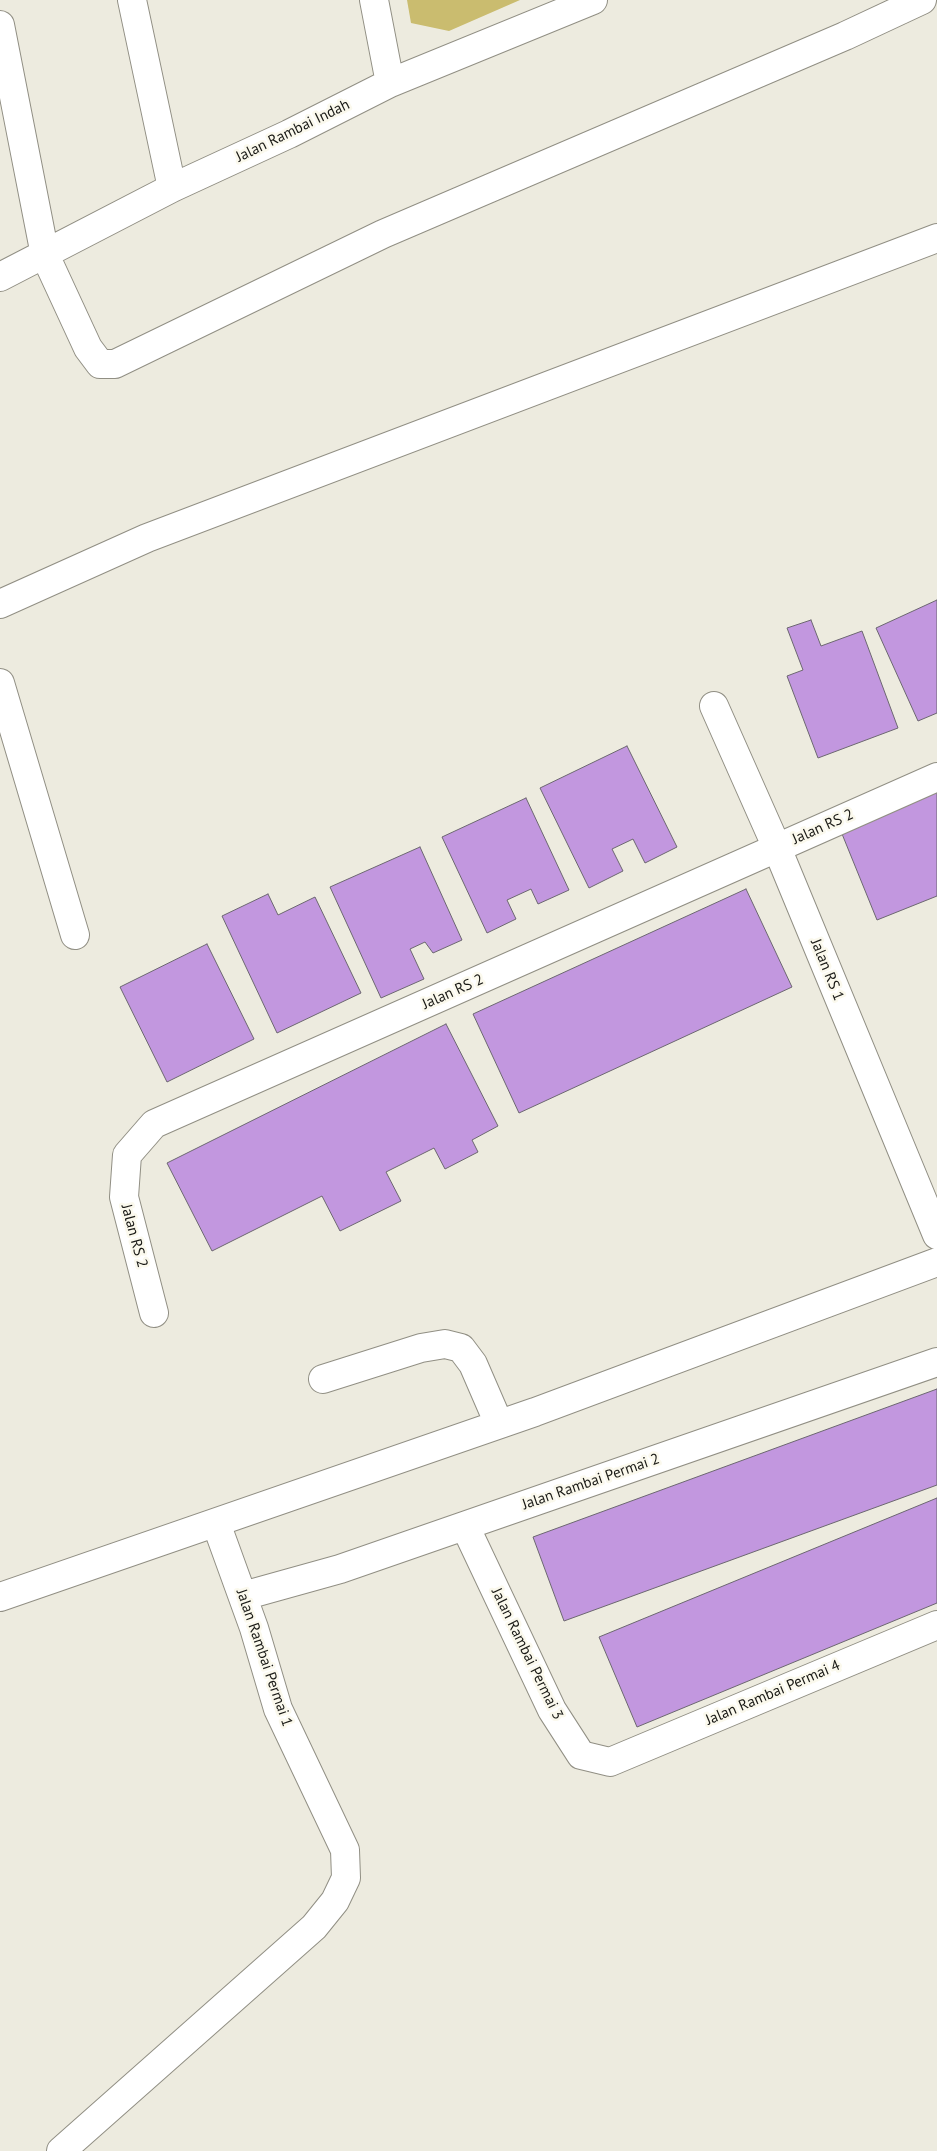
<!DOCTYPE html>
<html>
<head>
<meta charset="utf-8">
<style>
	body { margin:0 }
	canvas { display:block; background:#edebdf }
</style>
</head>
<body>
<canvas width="937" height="2151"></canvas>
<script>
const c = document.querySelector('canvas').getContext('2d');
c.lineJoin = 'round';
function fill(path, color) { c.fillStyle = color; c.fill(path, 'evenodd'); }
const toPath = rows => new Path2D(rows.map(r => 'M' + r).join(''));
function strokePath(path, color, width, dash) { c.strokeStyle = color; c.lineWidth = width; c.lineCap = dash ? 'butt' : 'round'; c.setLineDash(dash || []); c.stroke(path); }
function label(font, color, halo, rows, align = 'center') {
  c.font = font + ' "PT Sans",sans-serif'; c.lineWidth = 5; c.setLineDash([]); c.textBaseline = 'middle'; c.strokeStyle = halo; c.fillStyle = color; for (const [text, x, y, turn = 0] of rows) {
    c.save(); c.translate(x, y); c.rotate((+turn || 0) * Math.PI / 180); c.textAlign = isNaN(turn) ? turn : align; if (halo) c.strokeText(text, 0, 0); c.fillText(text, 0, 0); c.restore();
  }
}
fill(toPath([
	[407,0,520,0,449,31,411,23]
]), '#cabc6f');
const building = toPath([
	[937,600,937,713,918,721,876,628,937,600],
	[811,620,821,646,862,631,898,728,818,758,787,676,803,670,787,628,811,620],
	[627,746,677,847,645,863,633,839,612,849,623,871,589,888,540,788,627,746],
	[937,790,937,896,877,920,840,829,937,790],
	[526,798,569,890,538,904,531,889,507,900,516,919,487,933,442,837,526,798],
	[420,847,462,940,433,953,425,942,410,949,424,979,381,998,330,887,420,847],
	[746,889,792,987,519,1113,473,1014,746,889],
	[268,894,278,915,315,897,361,993,277,1033,222,916,268,894],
	[207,944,254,1039,167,1082,120,987,207,944],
	[446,1024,498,1126,472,1140,478,1152,445,1169,434,1148,386,1172,401,1201,340,1231,322,1196,212,1251,167,1163,446,1024],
	[937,1389,937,1485,564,1621,533,1537,937,1389],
	[937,1498,937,1603,637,1727,599,1637,937,1498]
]);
fill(building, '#c297df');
strokePath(building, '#6c6770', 1);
const minor = toPath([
	[132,0,172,188],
	[374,0,390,83],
	[0,25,45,255,88,348,100,364,115,364,383,234,845,36,922,0],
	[0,277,172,188,289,134,390,83,593,0],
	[0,604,147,538,937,238],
	[0,683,75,935],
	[714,706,777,848,937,1235],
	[154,1313,124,1197,127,1155,154,1124,937,777],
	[323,1379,421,1348,445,1344,461,1348,473,1364,499,1424],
	[465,1526,552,1710,581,1755,610,1762,937,1625],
	[243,1596,340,1569,937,1362],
	[0,1597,535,1412,937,1262],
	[61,2151,314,1927,335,1901,346,1878,345,1850,278,1709,254,1628,216,1523]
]);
strokePath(minor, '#918f84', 30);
strokePath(minor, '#fff', 28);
label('15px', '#191915', '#fbf9ed', [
	["Jalan Rambai Indah",293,131,-26],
	["Jalan RS 2",823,827,-24],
	["Jalan RS 1",827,970,68],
	["Jalan RS 2",453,992,-24],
	["Jalan RS 2",134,1236,75],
	["Jalan Rambai Permai 2",591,1482,-19],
	["Jalan Rambai Permai 3",527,1654,64],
	["Jalan Rambai Permai 1",264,1658,71],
	["Jalan Rambai Permai 4",773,1693,-23]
]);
</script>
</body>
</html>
